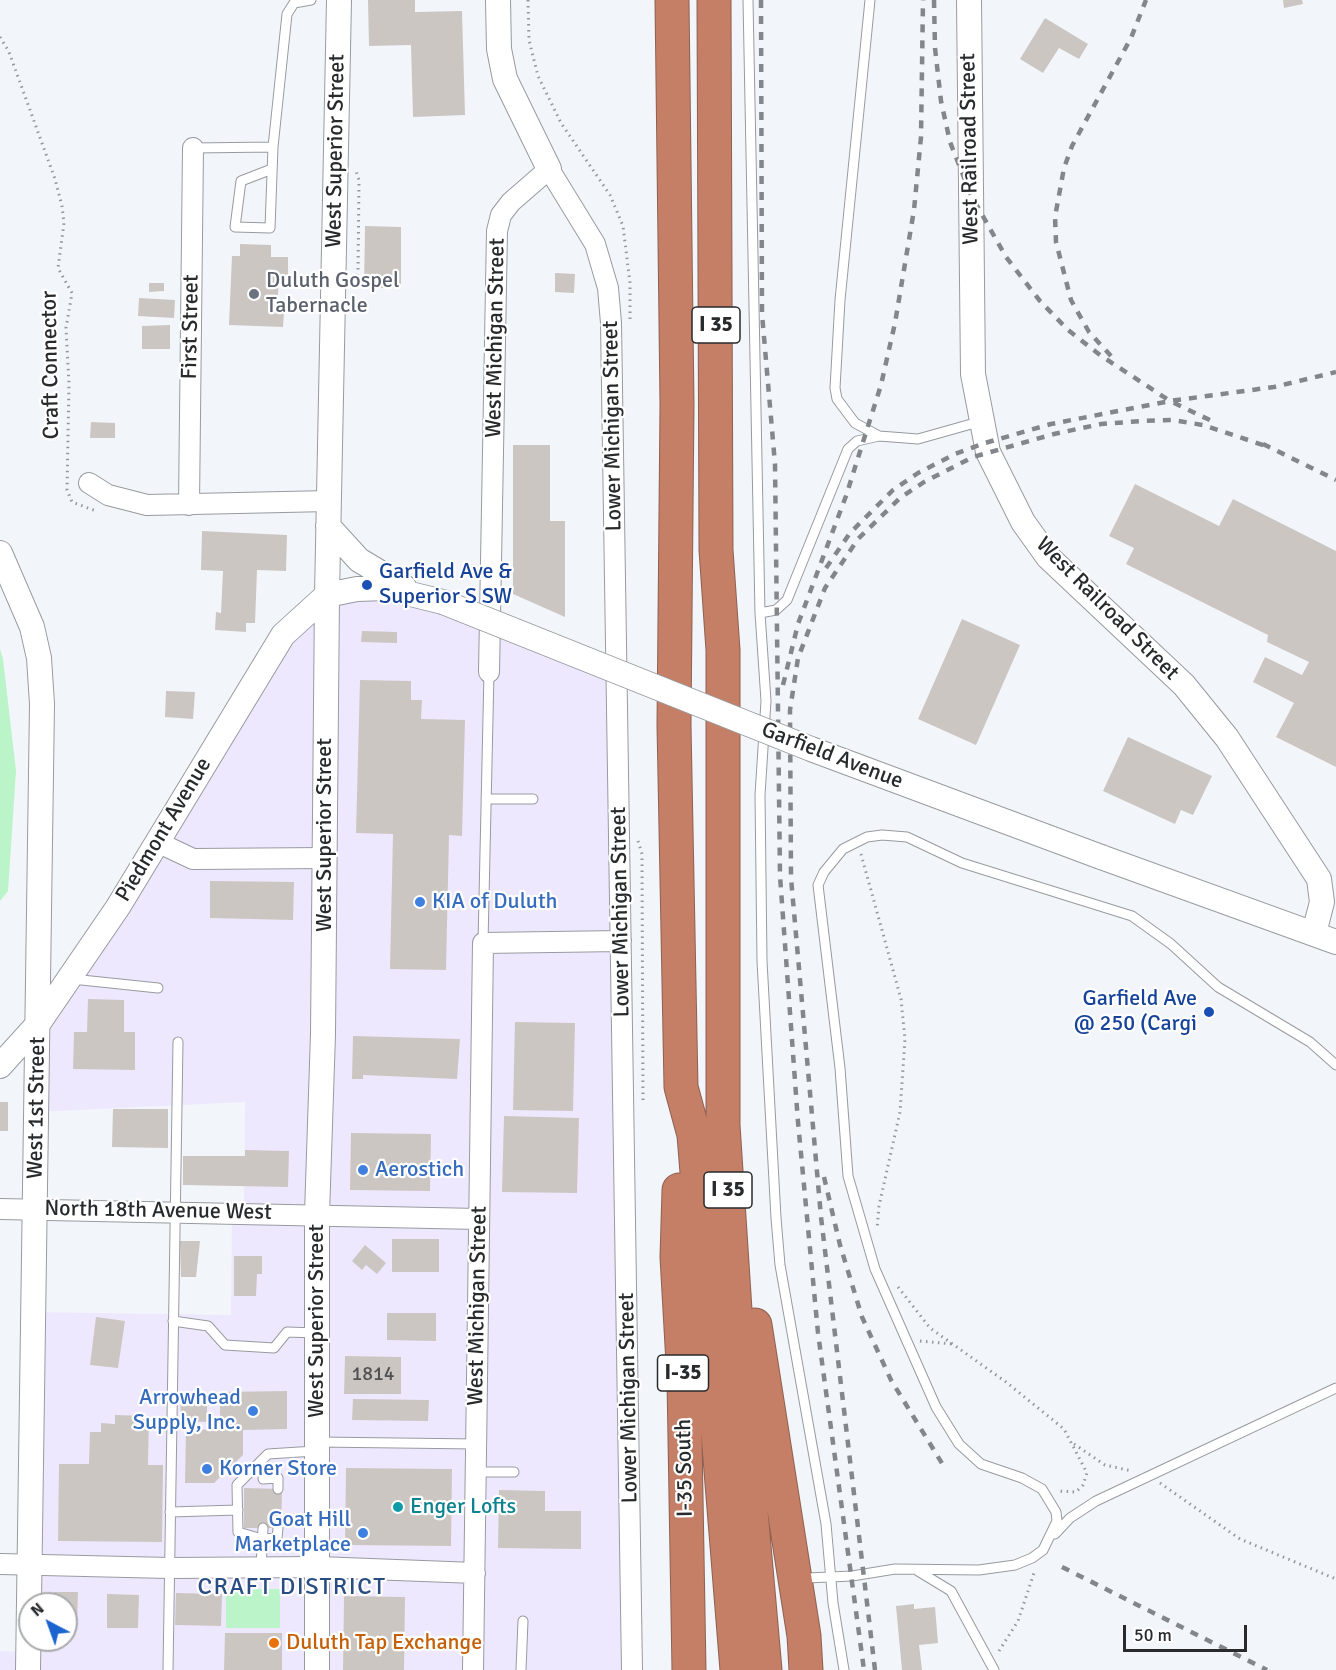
<!DOCTYPE html>
<html>
<head>
<meta charset="utf-8">
<style>
	body { margin:0 }
	#map { position:relative; width:1336px; height:1670px; overflow:hidden; background:#f2f6fb; font-family:Signika,sans-serif }
	canvas { display:block }
	.north { position:absolute; left:18px; top:1592px; width:60px; height:60px; box-sizing:border-box; background:#fff; border:2px solid #a9aaab; border-radius:50%; rotate:319deg; font-size:16px; font-weight:700; line-height:24px; text-align:center; color:#282a2c }
	.north::after { content:''; display:block; margin:auto; width:21px; height:27px; background:#1b63ce; clip-path:polygon(50% 0,100% 100%,50% 72%,0 100%) }
	.scale { position:absolute; left:1123px; top:1625px; width:124px; height:27px; box-sizing:border-box; border:3px solid #282a2c; border-top:0; padding-left:8px; font-size:18px; line-height:21px; white-space:nowrap; color:#282a2c; -webkit-text-stroke:4px #fff; paint-order:stroke }
</style>
</head>
<body>
<div id="map">
<canvas width="1336" height="1670"></canvas>
<div class="north">N</div>
<div class="scale">50 m</div>
</div>
<script>
const c = document.querySelector('canvas').getContext('2d');
c.lineJoin = 'round';
function fill(path, color) { c.fillStyle = color; c.fill(path, 'evenodd'); }
const toPath = rows => new Path2D(rows.map(r => 'M' + r).join(''));
function strokePath(path, color, width, dash) { c.strokeStyle = color; c.lineWidth = width; c.lineCap = dash ? 'butt' : 'round'; c.setLineDash(dash || []); c.stroke(path); }
function label(font, color, halo, rows, align = 'center') {
  c.font = font + ' Signika,sans-serif'; c.lineWidth = 4.5; c.setLineDash([]); c.textBaseline = 'middle'; c.strokeStyle = halo; c.fillStyle = color; for (const [text, x, y, turn = 0] of rows) {
    c.save(); c.translate(x, y); c.rotate((+turn || 0) * Math.PI / 180); c.textAlign = isNaN(turn) ? turn : align; if (halo) c.strokeText(text, 0, 0); c.fillText(text, 0, 0); c.restore();
  }
}
fill(toPath([
	[357,589,617,665,631,1670,0,1670,0,1651,28,1652,34,1312,231,1315,232,1212,244,1212,245,1102,37,1112,39,1024,283,635],
	[30,1604,66,1604,66,1640,30,1640]
]), '#eee8fe');
fill(toPath([
	[0,649,3,659,16,771,8,891,0,901],
	[226,1589,280,1589,280,1628,226,1628]
]), '#baf4c8');
fill(toPath([
	[368,0,415,0,415,12,462,11,465,115,413,117,411,45,369,46],
	[1283,0,1302,0,1303,4,1284,8],
	[1045,18,1088,44,1079,59,1059,48,1043,73,1020,59],
	[365,226,401,227,401,288,364,288],
	[240,244,271,245,271,257,288,257,288,275,279,275,277,314,284,312,283,327,229,325,232,256,240,256],
	[555,273,575,274,574,293,555,292],
	[149,283,164,283,164,291,149,292],
	[139,298,175,300,174,318,138,316],
	[170,325,170,349,142,349,142,326],
	[91,422,115,423,115,438,90,438],
	[513,445,550,445,550,521,565,521,565,617,513,594],
	[1135,484,1219,526,1233,499,1336,551,1336,767,1276,737,1294,703,1253,682,1265,657,1302,675,1309,662,1267,642,1268,635,1126,564,1134,548,1109,536],
	[202,531,287,535,286,571,257,570,255,623,246,623,246,632,215,630,216,612,221,613,223,571,201,570],
	[962,619,1020,645,976,745,918,719],
	[362,631,397,632,397,643,361,642],
	[360,680,411,681,411,700,422,700,421,719,465,720,462,836,449,835,446,970,390,969,393,834,356,833],
	[166,691,195,692,193,719,165,717],
	[1128,737,1212,776,1193,815,1181,810,1175,824,1103,791],
	[210,881,294,882,293,920,210,918],
	[88,999,124,1000,124,1032,135,1032,135,1070,73,1069,74,1032,87,1032],
	[515,1022,575,1023,573,1111,513,1110],
	[353,1036,460,1039,457,1079,363,1075,363,1079,352,1079],
	[0,1102,8,1102,8,1131,0,1131],
	[113,1109,168,1109,168,1148,112,1147],
	[504,1116,579,1118,577,1193,502,1192],
	[351,1133,431,1134,430,1191,350,1190],
	[245,1150,289,1151,288,1187,183,1185,183,1156,245,1156],
	[392,1239,439,1239,439,1272,392,1272],
	[180,1241,200,1241,196,1277,181,1277],
	[365,1245,386,1263,377,1274,366,1265,362,1270,352,1261],
	[234,1256,262,1256,262,1274,257,1274,256,1296,234,1296],
	[387,1313,436,1313,436,1341,387,1340],
	[96,1317,125,1321,118,1368,90,1365],
	[345,1356,401,1357,401,1394,344,1394],
	[287,1391,287,1429,243,1430,243,1455,214,1483,185,1483,186,1429,220,1430,220,1392],
	[181,1398,207,1398,207,1422,180,1421],
	[353,1399,429,1400,428,1421,352,1420],
	[115,1415,149,1416,148,1465,163,1465,162,1542,58,1541,59,1464,89,1464,90,1432,101,1432,101,1423,115,1424],
	[346,1468,452,1469,451,1546,345,1545],
	[244,1488,282,1489,281,1528,244,1528],
	[499,1490,545,1491,545,1511,581,1511,581,1549,498,1548],
	[54,1592,78,1592,77,1624,66,1624,66,1604,54,1604],
	[176,1593,222,1594,221,1626,175,1625],
	[107,1594,139,1595,138,1628,107,1628],
	[344,1596,405,1597,404,1670,343,1670],
	[914,1604,914,1609,935,1607,938,1643,919,1645,922,1670,902,1670,896,1606],
	[225,1633,282,1633,282,1670,224,1670]
]), '#ccc6c2');
const service = toPath([
	[748,0,760,613,766,701,760,795,762,961,776,1218,780,1265,826,1524,833,1603,844,1670],
	[870,0,840,300,835,388,837,399,855,423,879,436,918,439,982,421],
	[193,148,273,147,287,14,294,3,311,0],
	[272,169,241,181,235,227,270,228,273,147],
	[760,613,776,610,787,600,848,449,857,441,879,436],
	[486,799,533,799],
	[483,943,489,672],
	[72,979,158,988],
	[173,1321,208,1326,225,1345,274,1348,287,1332,317,1333],
	[318,1442,477,1444],
	[476,1472,514,1472],
	[263,1479,278,1478,278,1489],
	[170,1512,238,1510],
	[278,1528,277,1538,262,1539,238,1532,237,1485,268,1454,315,1451],
	[1055,1534,1070,1518,1096,1501,1336,1388],
	[261,1568,263,1528],
	[918,1571,951,1591,994,1670],
	[807,1578,852,1576,895,1569,979,1570,1015,1565,1032,1558,1043,1550,1057,1521,1056,1512,1042,1489,1022,1478,981,1464,959,1444,936,1407,875,1269,848,1176,840,1068,818,885,824,872,843,849,867,837,882,835,907,837,962,863,1132,916,1171,944,1218,987,1310,1042,1336,1065],
	[168,1670,178,1042],
	[521,1670,523,1621]
]);
const minor = toPath([
	[89,483,108,495,147,505,329,501],
	[189,505,193,148],
	[489,672,497,231,501,215,511,202,549,169,595,244,608,288,611,323,632,1670],
	[157,842,193,859,325,858],
	[0,1209,479,1219],
	[0,1564,169,1568,318,1567,475,1573],
	[473,1670,483,943,621,941]
]);
const tertiary = toPath([
	[498,0,499,49,505,79,549,169],
	[969,0,973,374,988,452,1023,522,1048,557,1184,685,1227,738,1319,879,1322,902,1314,933],
	[328,526,359,560,404,587],
	[0,553,32,627,39,658,42,704,28,1670],
	[327,595,357,589,386,588,443,602],
	[1101,857,1336,942],
	[0,1066,38,1024,118,907,283,635,327,595],
	[317,1670,317,1214,323,1034,327,595,339,0]
]);
const motorway = toPath([
	[672,0,677,404,674,725,681,1087,694,1135,737,1670],
	[714,0,716,550,723,650,723,1125,740,1387,765,1670],
	[679,1190,677,1257,684,1381,689,1670],
	[755,1325,804,1636,806,1670]
]);
strokePath(service, '#979ba0', 11);
strokePath(minor, '#979ba0', 22);
strokePath(tertiary, '#979ba0', 26);
strokePath(motorway, '#8e6152', 35);
strokePath(toPath([
	[528,0,529,40,538,76,561,123,610,195,623,226,630,283,630,319],
	[0,37,9,52,55,179,62,206,64,223,58,268,72,293,66,328,69,384,67,490,72,502,96,511],
	[355,281,358,272,359,180,356,171],
	[638,841,642,854,643,1104],
	[861,854,901,999,905,1039,900,1112,879,1206,877,1229],
	[898,1287,930,1328,1006,1382,1064,1429,1087,1473,1083,1485,1076,1492,1057,1491],
	[920,1341,952,1344],
	[1074,1444,1105,1465,1132,1471],
	[1160,1483,1240,1539,1336,1579],
	[999,1651,1018,1621,1035,1570]
]), '#94979b', 3, [1.5, 4.5]);
strokePath(service, '#fff', 9);
strokePath(minor, '#fff', 20);
strokePath(tertiary, '#fff', 24);
strokePath(motorway, '#c57f66', 33);
strokePath(toPath([
	[761,0,762,314,775,464,780,876,798,1122,818,1333,864,1670],
	[934,0,935,48,941,101,950,142,971,195,1006,257,1040,301,1068,330,1100,355,1170,401,1216,423],
	[1111,356,1089,332,1071,300,1056,242,1055,217,1064,168,1072,146,1131,38,1146,0],
	[1263,444,1336,480],
	[826,568,850,533,893,490,918,473,955,454,985,443,1051,424,1170,401,1274,387,1336,372],
	[783,685,798,624,846,496,881,385,895,323,914,210,921,137,923,0],
	[824,1177,840,1245,862,1317,891,1380,943,1465],
	[1062,1567,1267,1670],
	[875,1670,821,1217,791,878,790,710,798,658,825,588,858,539,900,498,924,482,973,457,1054,434,1101,424,1143,421,1172,420,1203,425,1269,447]
]), '#83868a', 4.5, [8, 8]);
const tertiaryBridge = toPath([
	[443,602,811,749,1101,857]
]);
strokePath(tertiaryBridge, '#979ba0', 26, []);
strokePath(tertiaryBridge, '#fff', 24);
for (const [x, y, r, color] of [
	[254,294,6,"#6b7280"],
	[367,585,6,"#1a4fb4"],
	[420,902,6,"#3f7fe0"],
	[1209,1012,6,"#1a4fb4"],
	[363,1170,6,"#3f7fe0"],
	[253,1411,6,"#3f7fe0"],
	[207,1469,6,"#3f7fe0"],
	[398,1507,6,"#0f9aa8"],
	[363,1533,6,"#3f7fe0"],
	[274,1643,6,"#e8710a"]
]) { const dot = new Path2D(); dot.arc(x, y, r, 0, 2 * Math.PI); c.fillStyle = color; c.fill(dot); strokePath(dot, '#fff', 2); }
label('20px', '#515152', null, [
	["1814",373,1375]
]);
for (const [x, y, w] of [
	[716,325,48],
	[728,1190,48],
	[683,1373,51]
]) { const box = new Path2D(); box.roundRect(x - w / 2, y - 18, w, 36, 4.5); c.fillStyle = '#fff'; c.fill(box); strokePath(box, '#282a2c', 1.5); }
label('bold 21px', '#282a2c', null, [
	["I 35",716,325],
	["I 35",728,1190],
	["I-35",683,1373]
]);
label('22px', '#282a2c', '#fff', [
	["West Railroad Street",970,149,-91],
	["West Superior Street",336,151,-89],
	["First Street",191,327,-89],
	["West Michigan Street",496,338,-89],
	["Craft Connector",51,365,-91],
	["Lower Michigan Street",613,426,-91],
	["West Railroad Street",1107,609,45],
	["Garfield Avenue",832,756,21],
	["Piedmont Avenue",164,830,-59],
	["West Superior Street",325,835,-90],
	["Lower Michigan Street",621,912,-91],
	["West 1st Street",37,1108,-89],
	["North 18th Avenue West",158,1211,1],
	["West Michigan Street",478,1306,-89],
	["West Superior Street",317,1321,-90],
	["Lower Michigan Street",629,1398,-91],
	["I-35 South",685,1468,-91]
]);
label('22px', '#5b616d', '#fff', [
	["Duluth Gospel",266,281],
	["Tabernacle",266,306]
], 'left');
label('22px', '#164399', '#fff', [
	["Garfield Ave &",379,572],
	["Superior S SW",379,597],
	["Garfield Ave",1197,999,"right"],
	["@ 250 (Cargi",1197,1024,"right"]
], 'left');
label('22px', '#366cbe', '#fff', [
	["KIA of Duluth",432,902],
	["Aerostich",375,1170],
	["Arrowhead",241,1398,"right"],
	["Supply, Inc.",241,1423,"right"],
	["Korner Store",219,1469],
	["Goat Hill",351,1520,"right"],
	["Marketplace",351,1545,"right"]
], 'left');
label('22px', '#0d838f', '#fff', [
	["Enger Lofts",410,1507]
], 'left');
label('22px', '#c56008', '#fff', [
	["Duluth Tap Exchange",286,1643]
], 'left');
c.letterSpacing = '1.5px';
label('24px', '#294c82', '#fff', [
	["CRAFT DISTRICT",292,1588]
]);
c.letterSpacing = '0px';
</script>
</body>
</html>
